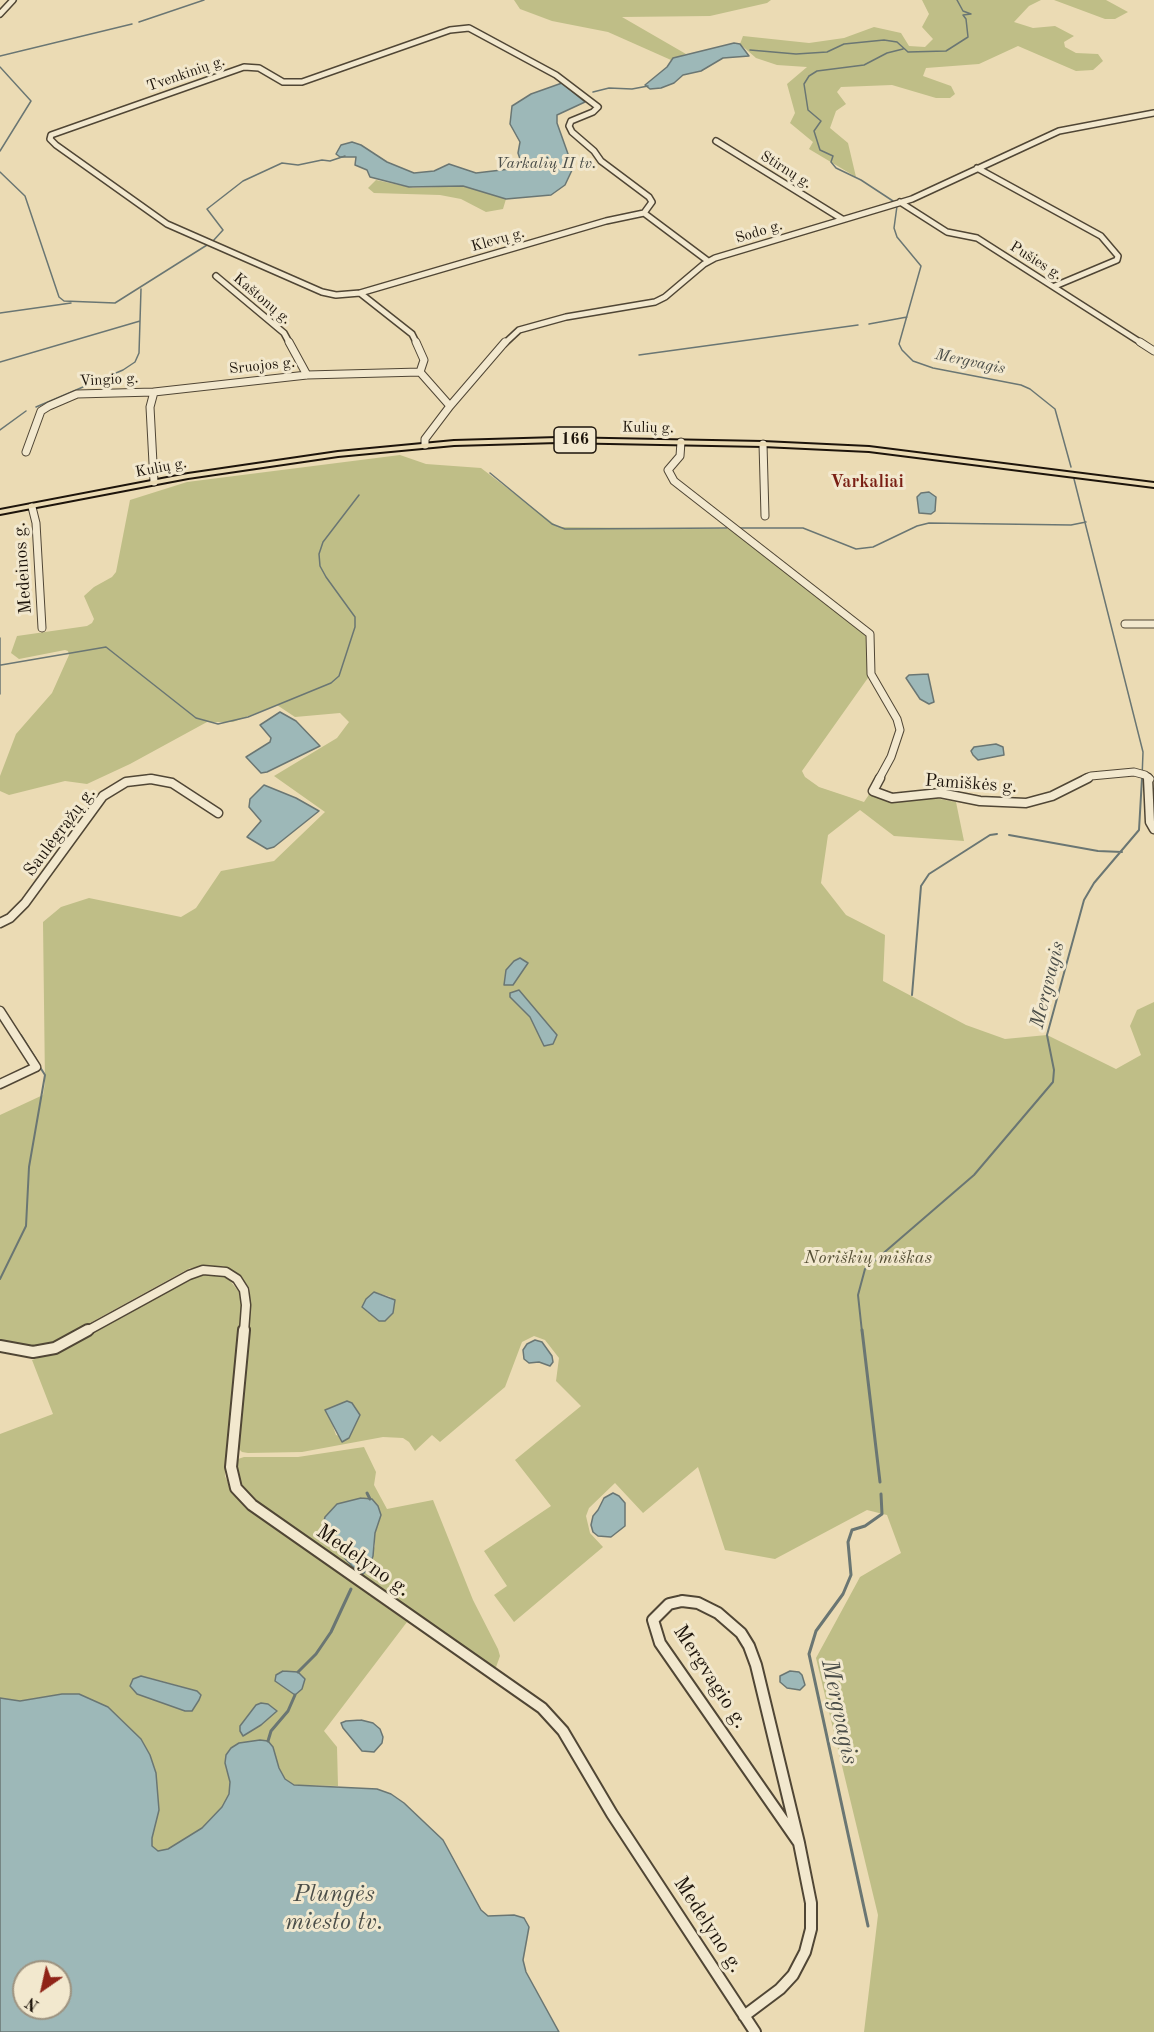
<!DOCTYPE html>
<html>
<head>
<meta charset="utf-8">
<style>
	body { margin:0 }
	#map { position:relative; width:1154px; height:2032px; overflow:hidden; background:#ebdbb4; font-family:"Old Standard TT",serif }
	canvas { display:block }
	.north { position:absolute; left:12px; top:1960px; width:60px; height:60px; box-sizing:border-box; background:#f2e8ce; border:2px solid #9d9380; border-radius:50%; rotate:214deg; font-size:16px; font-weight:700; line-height:24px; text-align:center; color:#1d140b }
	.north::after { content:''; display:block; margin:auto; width:21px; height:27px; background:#8f2418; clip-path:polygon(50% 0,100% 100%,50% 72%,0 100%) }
</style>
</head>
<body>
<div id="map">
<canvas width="1154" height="2032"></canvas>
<div class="north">N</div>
</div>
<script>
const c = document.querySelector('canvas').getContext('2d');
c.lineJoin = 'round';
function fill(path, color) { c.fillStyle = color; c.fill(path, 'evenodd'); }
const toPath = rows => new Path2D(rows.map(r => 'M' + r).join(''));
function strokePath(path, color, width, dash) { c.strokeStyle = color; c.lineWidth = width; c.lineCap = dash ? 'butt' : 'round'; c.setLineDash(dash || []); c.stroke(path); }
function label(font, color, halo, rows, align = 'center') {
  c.font = font + ' "Old Standard TT",serif'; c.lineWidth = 6; c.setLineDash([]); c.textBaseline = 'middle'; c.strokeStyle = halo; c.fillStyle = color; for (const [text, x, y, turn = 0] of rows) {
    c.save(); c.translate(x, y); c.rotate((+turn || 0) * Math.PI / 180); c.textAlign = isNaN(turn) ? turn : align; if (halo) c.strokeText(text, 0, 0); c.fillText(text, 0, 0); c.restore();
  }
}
fill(toPath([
	[514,0,771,0,767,3,710,16,622,17,686,54,671,60,608,32,552,21,520,9],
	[922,0,1041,0,1029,6,1014,22,1033,28,1055,26,1074,36,1064,42,1065,47,1076,53,1098,54,1103,61,1093,70,1076,71,1018,46,979,64,926,68,923,76,951,86,955,94,950,98,936,98,892,85,841,87,837,92,846,104,836,111,830,128,848,143,856,177,809,149,813,142,790,123,795,113,787,84,807,67,777,65,756,58,740,44,743,36,809,43,844,38,874,27,901,33,909,46,925,47,933,39,922,27,929,14],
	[1054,0,1106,0,1128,12,1115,19,1105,19],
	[376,180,413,188,463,186,506,199,503,209,486,212,461,199,440,195,374,193,368,188],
	[400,455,426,464,481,468,558,527,729,529,865,632,869,636,870,675,802,771,805,777,819,787,864,802,870,793,924,796,956,802,964,841,894,836,860,810,828,835,821,883,846,915,885,935,883,981,966,1025,1005,1039,1047,1035,1116,1069,1141,1055,1130,1026,1137,1010,1154,1002,1154,2032,864,2032,878,1915,816,1658,860,1577,901,1553,887,1515,867,1510,775,1559,725,1550,698,1467,643,1513,615,1483,589,1508,586,1516,590,1533,603,1547,514,1622,494,1595,507,1586,484,1551,551,1506,515,1460,581,1406,556,1381,559,1358,545,1340,534,1336,522,1342,505,1387,440,1442,432,1435,415,1451,409,1442,403,1438,383,1437,302,1452,248,1453,242,1452,237,1447,250,1289,240,1275,223,1266,190,1268,48,1346,28,1347,0,1342,0,1115,43,1095,45,1083,43,922,61,907,89,898,181,917,196,908,221,871,274,861,325,812,274,776,337,738,349,722,340,713,295,717,277,705,233,722,207,722,130,764,87,784,65,781,9,795,0,791,0,776,16,734,52,693,69,655,68,651,65,650,19,659,11,653,17,636,87,626,92,623,94,619,84,596,94,587,112,577,116,572,130,500,187,482],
	[374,1292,391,1297,385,1321,379,1321,376,1316,367,1312,363,1304],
	[347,1401,357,1411,356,1424,349,1438,336,1435,327,1409],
	[201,1274,220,1275,228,1278,239,1292,242,1307,225,1463,225,1476,230,1487,253,1512,407,1622,324,1731,337,1747,338,1786,293,1785,285,1779,279,1768,273,1747,225,1763,230,1782,229,1794,222,1807,202,1828,168,1849,158,1851,152,1846,152,1838,159,1810,150,1755,141,1739,121,1719,108,1707,62,1694,20,1701,0,1698,0,1434,53,1414,32,1360,58,1351],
	[141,1676,162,1681,197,1691,144,1696,137,1694],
	[256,1705,277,1711,261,1725,243,1736,251,1712],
	[364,1447,376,1472,374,1485,387,1509,433,1500,473,1600,498,1649,500,1656,495,1670,253,1500,240,1483,235,1465,238,1459,244,1457,298,1457],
	[381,1515,375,1533,375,1546,363,1574,352,1566,326,1534]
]), '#bfbe87');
const water = toPath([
	[734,43,740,44,749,56,723,58,701,71,683,75,674,83,661,88,650,89,645,85,667,67,673,58,734,43],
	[562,83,585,102,557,115,557,123,573,168,565,185,551,195,506,199,463,186,409,187,370,177,367,170,355,165,356,157,340,157,336,154,341,145,352,142,361,145,387,162,414,173,434,171,449,164,476,173,510,169,521,162,518,153,520,142,510,124,512,106,531,94,562,83],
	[929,492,936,497,935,511,931,514,919,513,917,497,921,493,929,492],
	[928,674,934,702,929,704,920,699,906,678,909,675,928,674],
	[280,712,296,721,320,746,267,772,261,773,246,757,270,742,271,738,260,725,280,712],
	[996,744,1003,747,1004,755,978,760,973,755,971,751,974,747,996,744],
	[264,785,296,798,319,811,274,847,267,849,247,837,261,821,249,807,250,799,264,785],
	[520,958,528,963,513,985,504,985,506,970,514,961,520,958],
	[519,990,557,1035,553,1044,544,1046,530,1017,510,997,510,993,519,990],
	[374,1292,395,1300,393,1313,385,1321,379,1321,362,1307,366,1299,374,1292],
	[535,1340,542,1342,552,1356,553,1362,550,1366,539,1362,529,1363,524,1359,523,1350,527,1344,535,1340],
	[347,1401,352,1403,360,1415,349,1438,342,1442,325,1410,347,1401],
	[613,1493,619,1496,625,1503,625,1526,611,1537,598,1536,593,1532,591,1525,593,1516,598,1510,604,1498,613,1493],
	[361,1498,372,1499,378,1506,381,1515,375,1533,373,1556,369,1568,363,1574,352,1566,339,1552,326,1534,323,1525,325,1517,337,1504,361,1498],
	[283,1671,298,1672,305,1679,302,1689,295,1695,275,1681,276,1675,283,1671],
	[790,1671,799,1672,802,1675,805,1685,800,1690,787,1688,780,1682,780,1676,790,1671],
	[141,1676,197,1691,201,1695,199,1700,192,1711,185,1711,137,1694,130,1686,133,1679,141,1676],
	[62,1694,79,1694,108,1707,141,1739,150,1755,156,1773,159,1810,152,1838,152,1846,158,1851,168,1849,202,1828,222,1807,229,1794,230,1782,225,1763,226,1755,231,1748,239,1743,260,1740,268,1741,273,1747,279,1768,285,1779,294,1785,377,1789,391,1794,404,1803,443,1840,481,1910,488,1916,514,1915,524,1918,529,1927,523,1960,526,1972,559,2032,0,2032,0,1698,20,1701,62,1694],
	[24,1972,60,1972,60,2008,24,2008,24,1972],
	[261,1703,268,1704,277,1711,261,1725,243,1736,240,1731,240,1726,256,1705,261,1703],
	[361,1720,373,1723,380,1729,383,1737,382,1743,374,1752,362,1751,343,1728,341,1723,346,1721,361,1720]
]);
fill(water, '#9db8b8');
strokePath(water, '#6a7673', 1.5);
strokePath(toPath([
	[139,22,204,0],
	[750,50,796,54,827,52,844,44,884,40,897,42,908,52,946,51,968,37,966,19,963,15,971,14,963,11,957,0],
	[0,56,132,24],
	[0,67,31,101,0,151],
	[593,92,609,88,632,89,648,86],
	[0,172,25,196,59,297,64,301,115,303,207,245],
	[893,201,861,180,836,168,831,162,833,156,820,150,814,131,821,121,808,110,804,84,809,76,817,71,864,65,887,53,903,49],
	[897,206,894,228,897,237,921,266,899,344,902,350,913,361,933,368,1021,385,1030,389,1055,409,1071,467],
	[213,241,223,230,207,209,243,181,282,163,298,165,322,160,330,161,345,156],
	[0,313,71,303],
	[869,324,907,317],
	[639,355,858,325],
	[0,362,140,321],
	[36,407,123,370,135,362,139,353,141,289],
	[0,430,26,411],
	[490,473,552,524,565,529,727,528],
	[1074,479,1143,752,1142,779],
	[738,528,803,528,856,549,873,547,917,526,929,523,1071,525,1086,522],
	[0,638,0,694],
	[1,665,106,647,196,718,218,724,248,717,331,683,339,676,355,627,355,617,326,577,320,566,319,554,323,542,359,495]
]), '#6a7673', 1.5);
strokePath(toPath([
	[1009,835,1098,851,1122,852],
	[912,995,921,886,929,874,990,835,997,834],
	[21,1035,36,1059],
	[0,1279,26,1226,29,1167,45,1075,38,1064],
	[862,1332,858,1295,865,1269,974,1175,1053,1082,1054,1070,1047,1035,1084,900,1094,883,1139,830,1142,778]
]), '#6a7673', 2);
strokePath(toPath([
	[862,1330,880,1482],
	[367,1493,370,1499],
	[298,1672,316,1654,331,1632,351,1589],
	[268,1741,271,1731,288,1711,295,1695],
	[868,1926,809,1654,816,1631,843,1594,851,1575,848,1542,852,1530,865,1526,882,1514,881,1494]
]), '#6a7673', 3);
const minorFar3 = toPath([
	[0,14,13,0],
	[716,141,842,219],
	[977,168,1101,236,1118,256,1117,260,1055,286],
	[900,202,947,232,977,238,1143,344],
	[644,213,708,261],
	[216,276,284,333,290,344],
	[360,293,606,221,644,213],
	[417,344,412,334,360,293,336,295,322,292,167,224,56,145,50,139,51,135,244,67,259,68,283,82,302,82,450,30,469,28,556,75,598,107,593,112,571,121,569,126,572,132,594,151,601,161,649,197,652,202,644,213],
	[504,344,519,330,566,317,655,302,665,297,704,264,715,258,912,199,1059,131,1154,113]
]);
const minorFar2 = toPath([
	[289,342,307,375],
	[416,342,424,360,420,372],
	[1140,342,1154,351],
	[681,442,680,456,668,470,674,481,870,634,871,674,897,719,900,730,891,757,879,779],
	[763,444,765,516],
	[425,445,425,439,450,406,505,342],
	[26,452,41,411,49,406,77,394,154,392],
	[154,482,150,407,154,392,307,375,420,372,450,406],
	[32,507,36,523,42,628],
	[1125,624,1154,624],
	[149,779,152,779],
	[1085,779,1091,776,1134,772,1145,775,1150,779]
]);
const minorFar1 = toPath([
	[880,778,873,791,892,798,940,793,980,801,1026,803,1052,796,1088,778],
	[1148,778,1150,822,1154,829],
	[0,923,10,918,25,903,103,796,126,782,151,779,172,783,218,813],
	[0,1011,36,1067,0,1084],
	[85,1332,189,1275,203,1270,226,1272,237,1279,244,1290,246,1305,244,1332]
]);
const minor = toPath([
	[244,1330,231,1467,236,1488,252,1505,542,1708,563,1731,612,1814,755,2032],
	[0,1346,33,1352,55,1348,88,1330],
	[682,1601,698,1603,718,1613,741,1633,749,1646,756,1665,799,1843,660,1643,653,1620,669,1604,682,1601],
	[744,2016,780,1989,793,1975,805,1952,811,1929,811,1903,799,1843]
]);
const major = toPath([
	[558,438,763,442,869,447,1154,483,1154,487,869,451,763,446,558,442,454,445,338,456,188,478,0,514,0,510,188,474,338,452,454,441,558,438]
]);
strokePath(minorFar3, '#504635', 8);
strokePath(minorFar2, '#504635', 9);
strokePath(minorFar1, '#504635', 11);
strokePath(minor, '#504635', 14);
strokePath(major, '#1d140b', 4);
strokePath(minorFar3, '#f2e8ce', 5);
strokePath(minorFar2, '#f2e8ce', 7);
strokePath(minorFar1, '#f2e8ce', 8);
strokePath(minor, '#f2e8ce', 10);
fill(major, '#ebdbb4');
label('15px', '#1d140b', '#f2e8ce', [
	["Tvenkinių g.",186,74,-19],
	["Stirnų g.",786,170,32],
	["Sodo g.",759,232,-17],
	["Klevų g.",498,240,-16],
	["Pušies g.",1036,261,32],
	["Kaštonų g.",262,299,40],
	["Sruojos g.",262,366,-6],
	["Vingio g.",109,380,-3],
	["Kulių g.",648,428,1],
	["Kulių g.",161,468,-11]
]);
label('italic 16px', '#4a4d48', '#f2e8ce', [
	["Varkalių II tv.",546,164],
	["Mergvagis",970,362,12]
]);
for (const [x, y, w] of [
	[575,440,42]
]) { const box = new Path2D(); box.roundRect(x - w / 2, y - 13, w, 26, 4.5); c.fillStyle = '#f2e8ce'; c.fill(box); strokePath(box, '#1d140b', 1.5); }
label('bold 16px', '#1d140b', null, [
	["166",575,440]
]);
label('bold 18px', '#7a1f14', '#f2e8ce', [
	["Varkaliai",867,482]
]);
label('18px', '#1d140b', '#f2e8ce', [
	["Medeinos g.",23,568,-94],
	["Pamiškės g.",971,784,4],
	["Saulėgrąžų g.",60,832,-53]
]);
label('italic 18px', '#565036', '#f2e8ce', [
	["Noriškių miškas",868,1258]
]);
label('italic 20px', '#4a4d48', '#f2e8ce', [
	["Mergvagis",1048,985,-76]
]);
label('21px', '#1d140b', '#f2e8ce', [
	["Medelyno g.",363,1561,35],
	["Mergvagio g.",710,1677,57],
	["Medelyno g.",708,1925,57]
]);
label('italic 24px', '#4a4d48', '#f2e8ce', [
	["Mergvagis",839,1712,78],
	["Plungės",334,1895],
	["miesto tv.",334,1923]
]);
</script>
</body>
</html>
